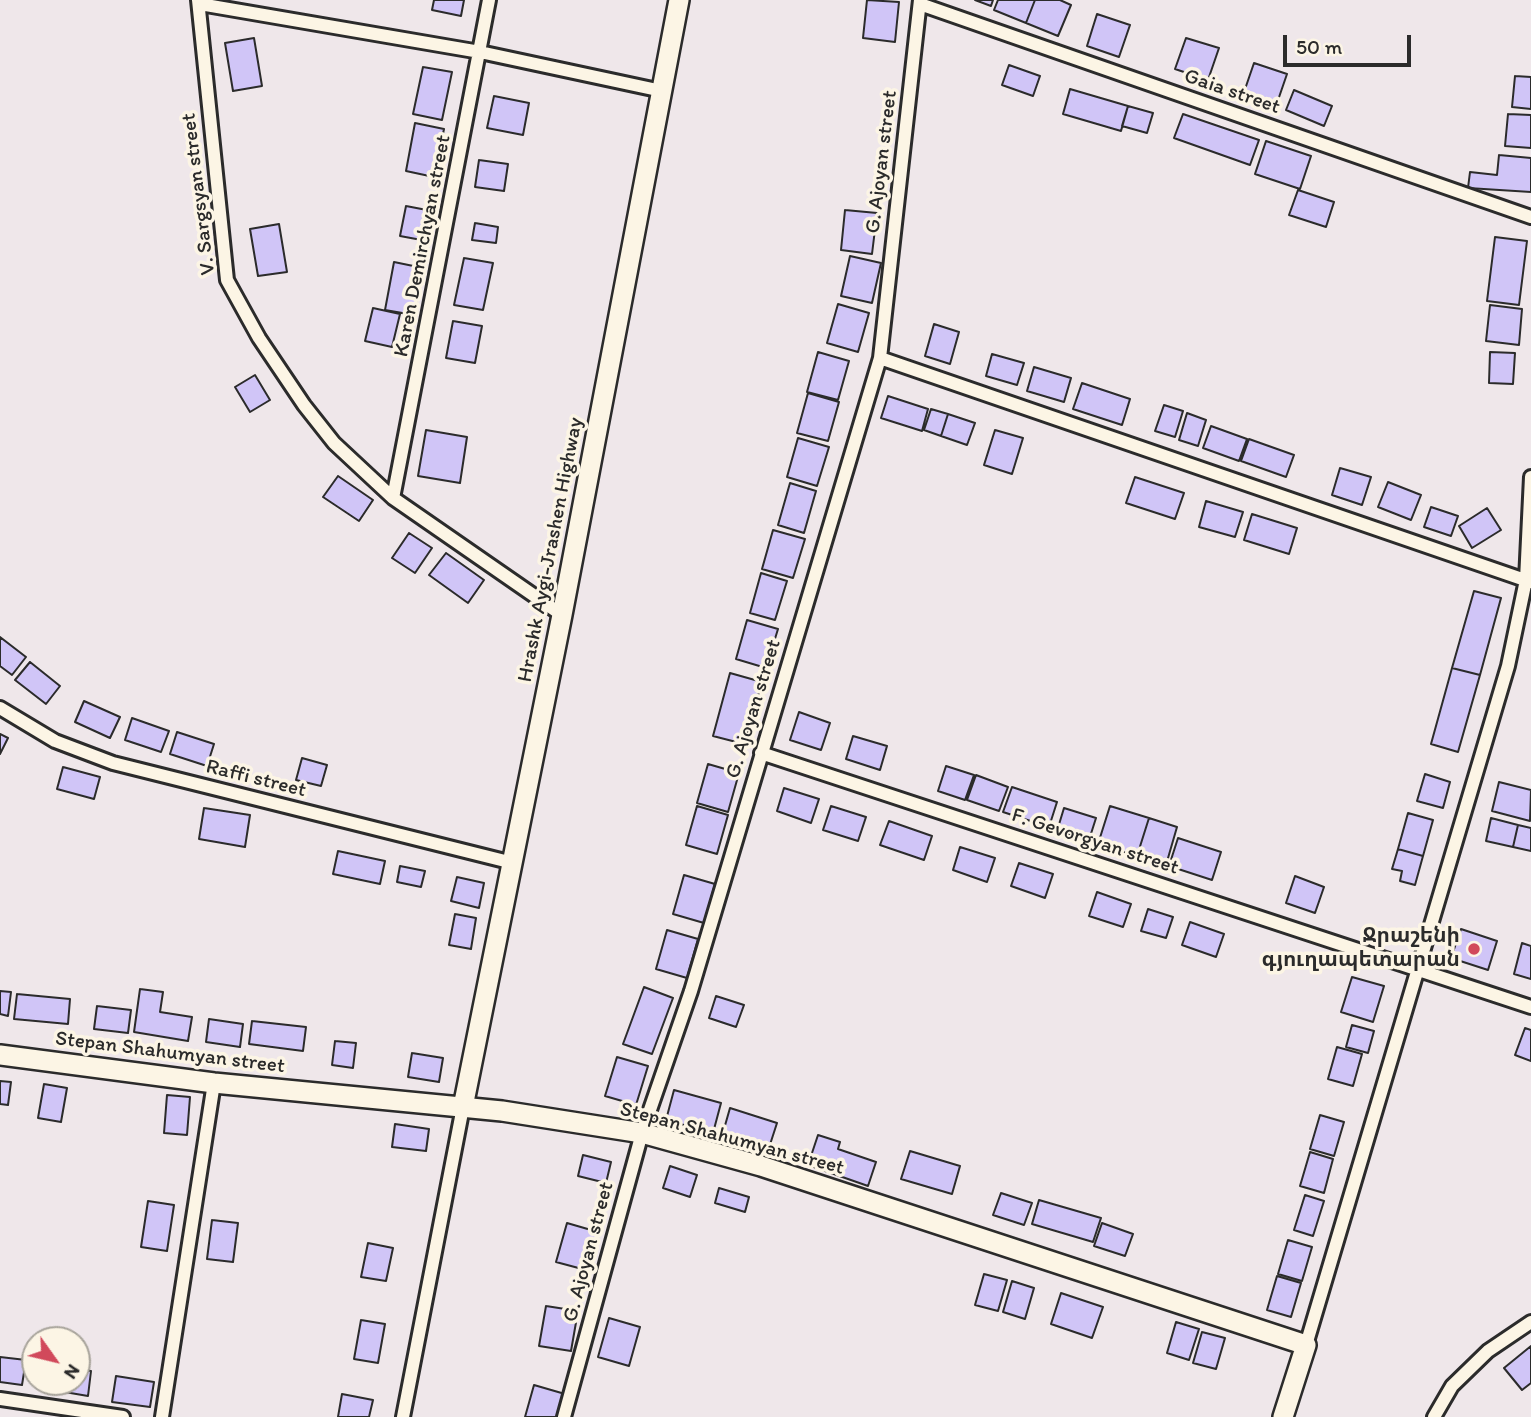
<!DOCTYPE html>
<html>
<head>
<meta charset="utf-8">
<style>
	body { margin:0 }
	#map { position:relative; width:1531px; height:1417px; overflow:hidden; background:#efe7ea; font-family:Itim,sans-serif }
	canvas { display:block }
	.north { position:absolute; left:21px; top:1326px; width:70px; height:70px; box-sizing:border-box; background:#fcf5e5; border:2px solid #a8a49b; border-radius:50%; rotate:124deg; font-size:19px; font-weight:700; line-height:28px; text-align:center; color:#2b2b2b }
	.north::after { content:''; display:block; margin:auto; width:24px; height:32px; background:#d1495b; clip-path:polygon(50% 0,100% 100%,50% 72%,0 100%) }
	.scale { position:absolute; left:1283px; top:35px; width:128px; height:32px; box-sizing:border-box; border:4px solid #2b2b2b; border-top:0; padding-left:9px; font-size:21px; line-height:24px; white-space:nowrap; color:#2b2b2b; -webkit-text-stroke:5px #fcf5e5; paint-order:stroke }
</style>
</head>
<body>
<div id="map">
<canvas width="1531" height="1417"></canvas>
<div class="north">N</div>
<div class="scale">50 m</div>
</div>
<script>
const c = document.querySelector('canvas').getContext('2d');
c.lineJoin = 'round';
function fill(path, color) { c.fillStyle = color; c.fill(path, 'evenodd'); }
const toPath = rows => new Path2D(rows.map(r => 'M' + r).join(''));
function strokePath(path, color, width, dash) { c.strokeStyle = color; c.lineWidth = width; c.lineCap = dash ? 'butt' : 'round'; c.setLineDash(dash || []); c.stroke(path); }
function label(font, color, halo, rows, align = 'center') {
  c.font = font + ' Itim,"Noto Sans Armenian",sans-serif'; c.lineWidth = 7; c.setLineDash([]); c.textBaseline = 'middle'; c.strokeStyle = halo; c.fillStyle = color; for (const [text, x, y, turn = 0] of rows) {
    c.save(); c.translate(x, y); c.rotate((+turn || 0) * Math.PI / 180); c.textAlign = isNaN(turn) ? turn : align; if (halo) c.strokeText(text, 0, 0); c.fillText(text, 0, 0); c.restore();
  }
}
const building = toPath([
	[434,0,464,0,461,16,432,10,434,0],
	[867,0,899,2,895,42,863,38,867,0],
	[975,0,993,0,991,6,975,0],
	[998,0,1035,0,1026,23,994,10,998,0],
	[1035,0,1060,0,1071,5,1058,36,1026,23,1035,0],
	[1097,14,1130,25,1119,57,1087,46,1097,14],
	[254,38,262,86,233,91,225,43,254,38],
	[1186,38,1219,48,1208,80,1175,69,1186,38],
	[1254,63,1287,74,1276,106,1243,95,1254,63],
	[1009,65,1040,76,1033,96,1002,85,1009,65],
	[423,67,452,72,442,120,413,114,423,67],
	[1515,76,1531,77,1531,109,1512,107,1515,76],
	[1070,89,1128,106,1121,131,1063,114,1070,89],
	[1294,90,1332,106,1324,126,1286,110,1294,90],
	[494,96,529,103,523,135,487,128,494,96],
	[1128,106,1153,113,1147,133,1122,126,1128,106],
	[1183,114,1259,140,1250,165,1174,138,1183,114],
	[1508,114,1531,115,1531,148,1505,146,1508,114],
	[415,123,444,129,434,177,406,171,415,123],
	[1266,141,1311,156,1300,189,1255,174,1266,141],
	[1499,155,1531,158,1531,192,1468,188,1470,172,1497,175,1499,155],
	[479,160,508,164,504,191,475,187,479,160],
	[1298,190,1334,202,1326,227,1289,215,1298,190],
	[406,206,432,211,427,241,400,236,406,206],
	[845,210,877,213,872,254,841,250,845,210],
	[475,223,498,227,496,243,472,240,475,223],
	[279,224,287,272,258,276,250,229,279,224],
	[1495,237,1527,241,1519,305,1487,301,1495,237],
	[850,256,881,263,872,303,841,296,850,256],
	[464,258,493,263,483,310,454,305,464,258],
	[394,262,423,268,414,315,385,310,394,262],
	[838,304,869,313,858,352,827,343,838,304],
	[1490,305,1522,309,1519,345,1486,341,1490,305],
	[373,308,400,314,392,347,365,341,373,308],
	[453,321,482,326,475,363,446,358,453,321],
	[934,324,959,332,950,364,925,356,934,324],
	[818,352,849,361,838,400,807,392,818,352],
	[1490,352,1515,353,1513,384,1489,383,1490,352],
	[992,354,1024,363,1017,385,986,376,992,354],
	[1034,367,1071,378,1064,402,1027,391,1034,367],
	[255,375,270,400,250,412,235,387,255,375],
	[1082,383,1130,399,1122,425,1073,409,1082,383],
	[808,393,839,402,828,441,797,433,808,393],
	[888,396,928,409,922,431,881,418,888,396],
	[1164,405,1183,411,1175,437,1155,431,1164,405],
	[931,409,948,414,941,436,924,430,931,409],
	[1187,413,1206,420,1198,446,1179,440,1187,413],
	[948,414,975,423,967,445,941,436,948,414],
	[1211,426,1247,439,1239,461,1203,448,1211,426],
	[426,430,467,437,460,483,418,476,426,430],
	[995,430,1023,438,1012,474,984,465,995,430],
	[798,438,829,447,817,486,787,477,798,438],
	[1249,439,1294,455,1286,477,1241,461,1249,439],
	[1340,468,1371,477,1362,505,1332,495,1340,468],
	[338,476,373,500,359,521,323,497,338,476],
	[1135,477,1184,493,1175,519,1126,503,1135,477],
	[1388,482,1421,495,1411,520,1378,507,1388,482],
	[790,483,816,491,804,533,778,525,790,483],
	[1206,501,1243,512,1235,537,1199,527,1206,501],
	[1431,507,1458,516,1451,536,1424,527,1431,507],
	[1487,508,1501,530,1472,548,1459,526,1487,508],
	[1252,514,1297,528,1289,554,1244,540,1252,514],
	[773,530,805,539,793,578,762,569,773,530],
	[409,533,432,548,415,573,392,558,409,533],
	[446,553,484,580,468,603,429,575,446,553],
	[761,573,787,581,775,620,750,613,761,573],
	[1474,591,1501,598,1480,675,1452,668,1474,591],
	[747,620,778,629,766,668,736,659,747,620],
	[0,637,26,657,12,675,0,666,0,637],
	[30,662,60,686,46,704,15,680,30,662],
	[1452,668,1480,675,1458,752,1431,744,1452,668],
	[730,673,762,682,744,744,713,736,730,673],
	[84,701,120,717,110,738,75,722,84,701],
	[799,712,830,723,821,750,790,740,799,712],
	[132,718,169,731,161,752,125,740,132,718],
	[177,732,214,744,207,766,170,754,177,732],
	[0,734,8,738,0,754,0,734],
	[853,736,887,746,880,770,846,759,853,736],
	[302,758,327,765,321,786,296,780,302,758],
	[708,764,739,773,728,812,697,803,708,764],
	[946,766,974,775,965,800,938,791,946,766],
	[63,767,100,777,94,799,57,789,63,767],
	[1425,774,1450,782,1443,808,1417,801,1425,774],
	[976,775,1008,787,999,811,967,800,976,775],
	[1499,782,1531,790,1530,821,1492,811,1499,782],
	[1012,787,1057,802,1049,827,1003,812,1012,787],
	[784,788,819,799,811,823,777,811,784,788],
	[697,806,728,815,717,854,686,845,697,806],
	[831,806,866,817,858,841,823,830,831,806],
	[1110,806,1149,818,1137,856,1098,844,1110,806],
	[204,808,250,815,245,847,199,839,204,808],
	[1064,808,1096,818,1089,840,1057,831,1064,808],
	[1408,813,1433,820,1423,856,1398,849,1408,813],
	[1149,818,1177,827,1166,865,1137,856,1149,818],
	[1491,818,1518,825,1513,847,1486,841,1491,818],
	[889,821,932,836,924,860,880,845,889,821],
	[1518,825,1531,828,1531,851,1513,847,1518,825],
	[1178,838,1221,852,1212,880,1169,866,1178,838],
	[960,847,995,858,987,882,953,870,960,847],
	[1398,849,1423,856,1415,885,1400,881,1402,871,1392,869,1398,849],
	[338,851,385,861,380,884,333,874,338,851],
	[1019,863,1053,874,1045,898,1011,886,1019,863],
	[400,866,425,871,421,887,397,882,400,866],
	[684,875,715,884,704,923,673,914,684,875],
	[1295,876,1324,887,1315,913,1286,903,1295,876],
	[457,877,484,883,479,908,451,901,457,877],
	[1097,892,1131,904,1123,927,1089,916,1097,892],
	[1148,909,1173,917,1166,938,1141,931,1148,909],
	[455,914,476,918,471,949,449,945,455,914],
	[1190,922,1224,934,1216,957,1182,945,1190,922],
	[1461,929,1497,941,1488,970,1451,958,1461,929],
	[667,930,698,939,687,978,656,969,667,930],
	[1522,943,1531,946,1531,979,1514,974,1522,943],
	[1352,977,1384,986,1373,1022,1341,1012,1352,977],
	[644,987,673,998,652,1054,623,1044,644,987],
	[140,989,163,992,160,1012,192,1017,188,1041,134,1032,140,989],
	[0,991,11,992,8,1016,0,1014,0,991],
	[17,994,70,999,68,1024,14,1019,17,994],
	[716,996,744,1005,736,1027,709,1018,716,996],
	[97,1006,131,1010,128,1033,94,1029,97,1006],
	[209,1019,243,1024,240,1047,206,1042,209,1019],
	[252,1021,306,1027,303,1051,249,1044,252,1021],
	[1352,1025,1374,1031,1368,1053,1346,1047,1352,1025],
	[1525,1028,1531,1030,1531,1061,1515,1055,1525,1028],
	[335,1041,356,1043,353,1068,332,1065,335,1041],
	[1337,1047,1362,1054,1353,1086,1328,1079,1337,1047],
	[412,1053,443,1058,439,1082,408,1077,412,1053],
	[617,1057,648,1066,636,1105,605,1096,617,1057],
	[0,1081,11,1082,8,1105,0,1104,0,1081],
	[44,1084,67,1088,61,1122,38,1118,44,1084],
	[674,1090,721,1103,713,1133,666,1120,674,1090],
	[167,1095,190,1097,187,1135,164,1133,167,1095],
	[730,1108,777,1123,765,1160,752,1157,755,1146,722,1136,730,1108],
	[1320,1115,1344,1122,1334,1156,1310,1149,1320,1115],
	[395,1124,429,1129,426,1151,392,1147,395,1124],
	[818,1135,840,1142,838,1149,876,1162,868,1186,808,1165,818,1135],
	[910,1151,960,1166,952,1194,901,1179,910,1151],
	[1310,1152,1333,1159,1324,1193,1300,1186,1310,1152],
	[583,1155,611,1162,606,1183,578,1176,583,1155],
	[670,1166,697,1175,690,1197,663,1188,670,1166],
	[719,1188,749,1197,745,1212,715,1203,719,1188],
	[1001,1193,1032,1203,1024,1225,993,1215,1001,1193],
	[1305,1195,1324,1201,1313,1236,1294,1230,1305,1195],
	[1039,1200,1101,1218,1093,1242,1032,1224,1039,1200],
	[148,1201,174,1205,167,1251,141,1247,148,1201],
	[212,1220,238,1223,233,1262,207,1259,212,1220],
	[567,1223,598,1232,586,1270,556,1262,567,1223],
	[1102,1223,1133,1234,1125,1256,1094,1246,1102,1223],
	[1288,1240,1312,1247,1302,1281,1278,1274,1288,1240],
	[368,1243,393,1248,386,1281,361,1277,368,1243],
	[984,1274,1007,1280,998,1311,975,1305,984,1274],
	[1277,1276,1301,1283,1291,1317,1267,1310,1277,1276],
	[1012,1281,1034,1288,1025,1319,1003,1312,1012,1281],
	[1061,1293,1103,1307,1092,1338,1051,1324,1061,1293],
	[546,1306,578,1311,571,1351,539,1346,546,1306],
	[609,1318,640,1327,629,1366,598,1357,609,1318],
	[361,1320,385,1324,378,1363,354,1359,361,1320],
	[1176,1322,1199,1329,1189,1360,1167,1353,1176,1322],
	[1202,1332,1225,1338,1216,1369,1193,1363,1202,1332],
	[1531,1346,1531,1383,1522,1390,1504,1368,1531,1346],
	[0,1357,26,1360,22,1385,0,1382,0,1357],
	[77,1369,91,1371,88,1396,47,1389,48,1382,77,1382,77,1369],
	[116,1376,154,1382,150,1407,112,1402,116,1376],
	[534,1385,565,1394,558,1417,525,1417,534,1385],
	[342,1394,373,1400,369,1417,338,1417,342,1394]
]);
fill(building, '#d0c5f7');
strokePath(building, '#2b2b2b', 2);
const street = toPath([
	[198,0,227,280,259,338,304,405,334,443,393,498,562,615],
	[200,4,480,52,662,91],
	[920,4,1531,217],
	[880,358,1531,582],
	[393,498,489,0],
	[0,708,55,741,113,763,513,863],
	[761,753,1531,1007],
	[1306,1345,1508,666,1526,580,1531,477],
	[0,1399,123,1417],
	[162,1417,214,1083],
	[403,1417,463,1107],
	[564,1417,642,1133,691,991,880,358,920,0],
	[1434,1417,1452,1386,1488,1351,1531,1322]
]);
const secondary = toPath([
	[0,1055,214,1083,502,1111,642,1133,761,1166,1306,1345,1283,1417],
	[463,1107,562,615,679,0]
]);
strokePath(street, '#2b2b2b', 18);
strokePath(secondary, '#2b2b2b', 24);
strokePath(street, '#fcf5e5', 12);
strokePath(secondary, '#fcf5e5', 19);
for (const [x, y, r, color] of [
	[1474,949,7,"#d1495b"]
]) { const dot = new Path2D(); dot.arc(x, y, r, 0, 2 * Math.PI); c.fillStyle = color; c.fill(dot); strokePath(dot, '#fcf5e5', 2.5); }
label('21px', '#2b2b2b', '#fcf5e5', [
	["Gaia street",1232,92,19],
	["G. Ajoyan street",882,162,-83],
	["V. Sargsyan street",199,194,-97],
	["Karen Demirchyan street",423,246,-79],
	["Hrashk Aygi-Jrashen Highway",551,550,-79],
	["G. Ajoyan street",754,709,-73],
	["Raffi street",256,779,14],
	["F. Gevorgyan street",1095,842,18],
	["Stepan Shahumyan street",170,1053,7],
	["Stepan Shahumyan street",732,1139,15],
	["G. Ajoyan street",589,1252,-75]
]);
label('bold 21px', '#2b2b2b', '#fcf5e5', [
	["Ջրաշենի",1460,937],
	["գյուղապետարան",1460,961]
], 'right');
</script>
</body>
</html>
